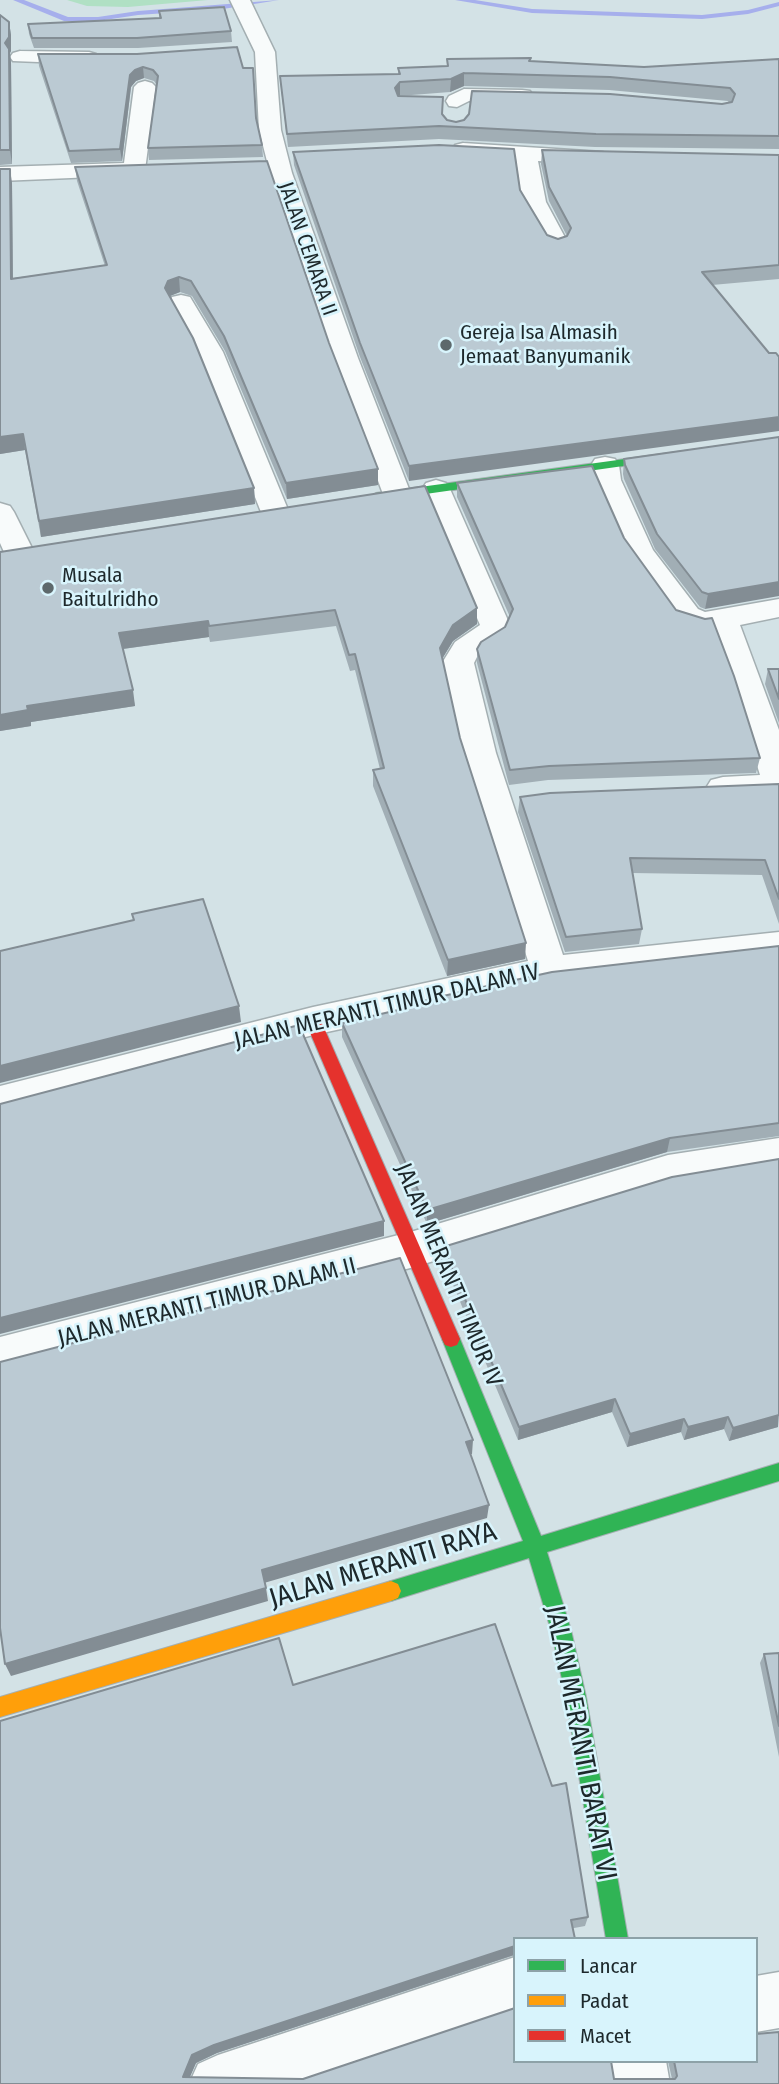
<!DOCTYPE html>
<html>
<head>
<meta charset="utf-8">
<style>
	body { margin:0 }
	#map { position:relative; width:779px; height:2084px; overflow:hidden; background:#d3e2e6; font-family:"Fira Sans Condensed",sans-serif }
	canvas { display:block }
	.legend { position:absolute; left:513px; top:1937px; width:245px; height:126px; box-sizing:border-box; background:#d8f4fc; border:2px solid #8da2a8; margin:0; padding:9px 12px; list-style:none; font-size:21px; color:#1d282b }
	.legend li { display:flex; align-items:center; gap:14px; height:35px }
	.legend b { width:35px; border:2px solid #8da2a8 }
</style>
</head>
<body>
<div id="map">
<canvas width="779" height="2084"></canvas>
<ul class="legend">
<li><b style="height:9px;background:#30b455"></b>Lancar</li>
<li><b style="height:9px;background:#ff9f0a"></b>Padat</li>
<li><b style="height:9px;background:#e5322d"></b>Macet</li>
</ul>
</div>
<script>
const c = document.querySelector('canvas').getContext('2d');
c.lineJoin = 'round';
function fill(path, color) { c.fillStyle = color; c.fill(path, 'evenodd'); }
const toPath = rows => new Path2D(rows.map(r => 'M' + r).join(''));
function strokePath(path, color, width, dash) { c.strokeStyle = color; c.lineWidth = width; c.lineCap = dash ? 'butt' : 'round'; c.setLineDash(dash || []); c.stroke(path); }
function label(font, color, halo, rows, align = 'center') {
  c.font = font + ' "Fira Sans Condensed",sans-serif'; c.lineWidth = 5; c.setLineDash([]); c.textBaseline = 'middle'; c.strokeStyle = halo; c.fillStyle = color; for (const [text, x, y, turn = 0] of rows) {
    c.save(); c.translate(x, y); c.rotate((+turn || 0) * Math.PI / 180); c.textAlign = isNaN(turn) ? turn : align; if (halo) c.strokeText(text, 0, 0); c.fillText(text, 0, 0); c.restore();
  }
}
fill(toPath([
	[67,0,208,0,128,7,87,6]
]), '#b0e0c4');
fill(toPath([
	[13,0,24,0,68,17,98,17,138,11,279,0,223,9,138,15,98,21,64,21,13,0],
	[455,0,475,0,532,9,702,15,748,10,779,2,779,6,748,14,702,19,532,13,455,0]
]), '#a6afec');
const street = toPath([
	[230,0,250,0,275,52,281,130,292,173,358,358,411,494,407,500,397,503,387,500,383,494,332,358,270,173,259,130,255,52,230,0],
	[20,51,89,52,96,54,99,58,96,62,89,64,13,61,10,57,13,53,20,51],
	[145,81,152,83,156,87,145,170,142,175,0,181,0,167,124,163,134,87,138,83,145,81],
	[464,89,522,90,530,91,533,96,530,101,522,102,469,101,457,107,449,106,446,101,449,96,464,89],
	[463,143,603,152,606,157,603,162,595,164,538,161,546,202,568,243,564,248,556,250,548,248,544,243,522,202,516,159,455,155,452,150,455,145,463,143],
	[181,295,190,297,223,352,289,512,285,518,275,521,265,518,261,512,197,352,169,302,172,297,181,295],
	[605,457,615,459,619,465,621,480,653,550,698,609,705,612,779,599,779,617,740,625,779,730,779,796,723,799,711,796,706,788,711,780,723,777,760,775,734,690,711,630,703,631,676,623,624,551,593,480,591,465,595,459,605,457],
	[436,480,446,483,450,489,510,625,503,639,478,655,474,663,496,753,563,955,779,932,779,958,550,984,313,1035,0,1118,0,1086,313,1007,528,961,462,753,442,663,455,642,480,625,422,489,426,483,436,480],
	[0,503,10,506,14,512,34,552,29,558,19,561,9,558,4,552,0,543,0,503],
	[779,1138,779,1170,668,1189,414,1267,0,1375,0,1337,414,1231,668,1155,779,1138],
	[515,1957,515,2013,304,2084,189,2084,198,2064,218,2055,515,1957],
	[779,1972,779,2028,756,2032,756,1976,779,1972],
	[608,2061,666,2061,670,2084,612,2084,608,2061]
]);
const fast = toPath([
	[779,438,779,444,376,501,370,497,376,493,779,438],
	[451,1331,457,1333,460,1339,541,1536,779,1463,779,1481,547,1552,571,1630,586,1697,628,1939,606,1939,566,1697,551,1630,529,1558,391,1601,384,1598,381,1591,384,1584,391,1581,523,1541,442,1339,445,1333,451,1331]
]);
const slow = toPath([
	[391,1581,398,1584,401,1591,398,1598,391,1601,0,1717,0,1697,391,1581]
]);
const jam = toPath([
	[313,1015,321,1021,460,1339,457,1345,451,1347,445,1345,442,1339,305,1021,313,1015]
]);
strokePath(street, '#a4afb2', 3);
strokePath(fast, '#a4afb2', 2);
strokePath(slow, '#a4afb2', 2);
strokePath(jam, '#a4afb2', 2);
fill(street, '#f8fbfb');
fill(fast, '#30b455');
fill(slow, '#ff9f0a');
fill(jam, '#e5322d');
fill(toPath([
	[159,11,231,31,232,42,138,48,34,48,29,34,28,24,159,19],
	[0,15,9,22,11,35,11,51,10,53,11,63,12,164,0,165],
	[38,54,137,54,256,118,262,145,263,157,149,160,148,148,156,84,154,81,144,78,136,81,131,87,122,161,71,163,39,66],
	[531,58,530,61,644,67,779,59,779,149,595,147,439,139,288,147,281,89,280,76,398,74,398,68,447,66,447,59],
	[464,86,609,90,728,101,729,103,722,104,456,122,447,120,399,96,450,92],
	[542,150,779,155,779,279,712,285,409,481,360,357,294,165,293,152,520,190,547,235,558,239,567,236,549,201,541,164],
	[75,167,329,343,378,485,287,499,225,351,192,296,180,292,170,296,254,488,255,504,41,537,25,450,0,454,0,169,12,183,13,278,105,266,77,181],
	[779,437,705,609,700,607,655,549,624,479,623,474,624,459],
	[457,483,624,538,760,758,756,773,548,780,509,785,477,663,477,649,505,627,510,617,457,497],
	[0,552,477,624,453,641,442,659,460,738,525,959,447,976,373,786,373,770,380,769,355,670,350,671,336,626,210,642,209,637,123,649,135,706,31,722,31,726,0,731],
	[768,669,779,669,779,723,765,684],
	[779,784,779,924,762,875,632,873,642,929,639,944,565,952,518,812,520,797],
	[779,946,779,1136,667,1152,427,1224,342,1037,342,1023,410,1007,410,1004],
	[443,1247,778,1427,729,1441,724,1429,684,1440,681,1432,627,1447,612,1412,518,1440,443,1261],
	[779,1653,779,1757,760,1663,764,1654],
	[293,1685,588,1917,585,1926,515,1939,515,1955,217,2053,196,2063,189,2078,303,2079,672,2079,668,2061,756,2061,779,2084,0,2084]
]), '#a1aeb5');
fill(toPath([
	[9,22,11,35,11,51,10,53,11,63,12,164,10,150,5,43],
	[143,67,144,78,136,81,131,87,122,161,120,149,130,75,135,70],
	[464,73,464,86,450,92,451,79],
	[400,82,400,95,395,102,395,88],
	[10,169,12,183,13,294,11,279],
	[179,277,180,292,170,296,165,288,168,281],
	[779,417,779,431,409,481,409,466],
	[23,434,25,450,0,454,0,437],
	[378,469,378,485,287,499,286,483],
	[254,488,255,504,41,537,39,521],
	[779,582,779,596,705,609,708,594],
	[477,608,477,624,453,641,439,664,440,648,453,625],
	[208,621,209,637,122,649,119,633],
	[133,690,135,706,31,722,31,726,0,731,0,715,27,706],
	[526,943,525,959,447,976,448,960],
	[239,1006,241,1022,0,1083,0,1066],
	[670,1138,667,1152,427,1224,427,1210],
	[384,1221,384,1236,0,1334,0,1318],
	[615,1399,612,1412,518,1440,519,1427],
	[779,1412,778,1427,729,1441,733,1428],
	[728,1417,724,1429,684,1440,688,1427],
	[684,1419,681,1432,627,1447,630,1434],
	[473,1440,472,1454,465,1456,466,1442],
	[489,1505,487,1518,264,1583,262,1570],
	[266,1588,268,1601,11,1676,5,1664],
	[515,1946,514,1955,217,2053,196,2063,187,2084,183,2077,192,2055,214,2045]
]), '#838d94');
const building = toPath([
	[224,7,231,31,137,38,32,38,28,24,161,18,159,11,224,7],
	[0,15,9,22,9,37,5,43,9,49,10,150,0,150,0,15],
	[237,47,243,68,253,68,256,118,262,145,148,148,158,76,153,70,143,67,135,70,130,75,120,149,69,151,38,54,137,54,237,47],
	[531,58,529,61,644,67,779,59,779,136,596,134,439,126,287,134,280,76,400,74,398,68,448,66,447,59,531,58],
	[464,73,610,77,730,88,735,94,732,102,722,104,610,94,472,91,469,114,464,120,456,122,447,120,442,114,443,97,398,96,395,88,400,82,451,79,464,73],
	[439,145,514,149,520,190,547,235,558,239,567,236,571,228,549,187,542,150,779,155,779,265,702,272,769,353,776,353,779,357,779,417,409,466,360,343,293,152,439,145],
	[267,161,329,343,378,469,286,483,224,336,191,281,179,277,168,281,165,288,193,338,254,488,39,521,23,434,0,437,0,169,10,169,11,279,107,265,75,167,267,161],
	[779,437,779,582,708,594,702,592,657,534,625,465,624,459,779,437],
	[592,466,624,538,676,610,705,619,712,618,734,676,760,758,549,766,510,770,477,649,481,642,505,627,513,609,457,483,592,466],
	[425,486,477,608,453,625,440,648,460,738,526,943,448,960,373,770,384,768,355,654,349,655,335,610,209,626,208,621,119,633,133,690,27,706,28,710,0,715,0,552,425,486],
	[768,669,779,669,779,699,768,669],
	[779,784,779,899,765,860,630,858,642,929,566,937,520,797,550,793,779,784],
	[203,899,239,1006,0,1066,0,951,134,920,132,914,203,899],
	[779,946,779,1123,670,1138,427,1210,342,1023,411,1007,410,1004,460,992,552,972,779,946],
	[299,1025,384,1221,0,1318,0,1104,299,1025],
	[779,1159,779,1415,733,1428,728,1417,688,1427,684,1419,630,1434,615,1399,519,1427,443,1247,672,1177,779,1159],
	[400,1258,473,1440,466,1442,489,1505,262,1570,266,1588,5,1664,0,1628,0,1362,400,1258],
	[495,1624,552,1786,566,1783,588,1917,571,1920,575,1939,515,1939,515,1946,214,2045,192,2055,183,2077,303,2079,515,2008,515,2061,611,2061,614,2079,675,2079,677,2076,674,2061,756,2061,756,2034,779,2032,779,2084,0,2084,0,1721,279,1638,293,1685,495,1624],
	[779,1653,779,1726,764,1654,779,1653]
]);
fill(building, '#bbcad3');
strokePath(building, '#838d94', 2);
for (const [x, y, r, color] of [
	[446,345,7,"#5d696c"],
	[48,588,7,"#5d696c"]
]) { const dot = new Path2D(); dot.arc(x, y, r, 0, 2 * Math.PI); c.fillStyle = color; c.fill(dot); strokePath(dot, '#d8f4fc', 2.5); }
label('21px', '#1d282b', '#d8f4fc', [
	["JALAN CEMARA II",307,249,71]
]);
label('21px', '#1d282b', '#d8f4fc', [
	["Gereja Isa Almasih",460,333],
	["Jemaat Banyumanik",460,357],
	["Musala",62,576],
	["Baitulridho",62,600]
], 'left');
label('24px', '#1d282b', '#d8f4fc', [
	["JALAN MERANTI TIMUR DALAM IV",387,1007,-13],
	["JALAN MERANTI TIMUR IV",448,1275,67],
	["JALAN MERANTI TIMUR DALAM II",207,1303,-14]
]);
label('28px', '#1d282b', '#d8f4fc', [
	["JALAN MERANTI RAYA",383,1566,-17],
	["JALAN MERANTI BARAT VI",580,1743,79]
]);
</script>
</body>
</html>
